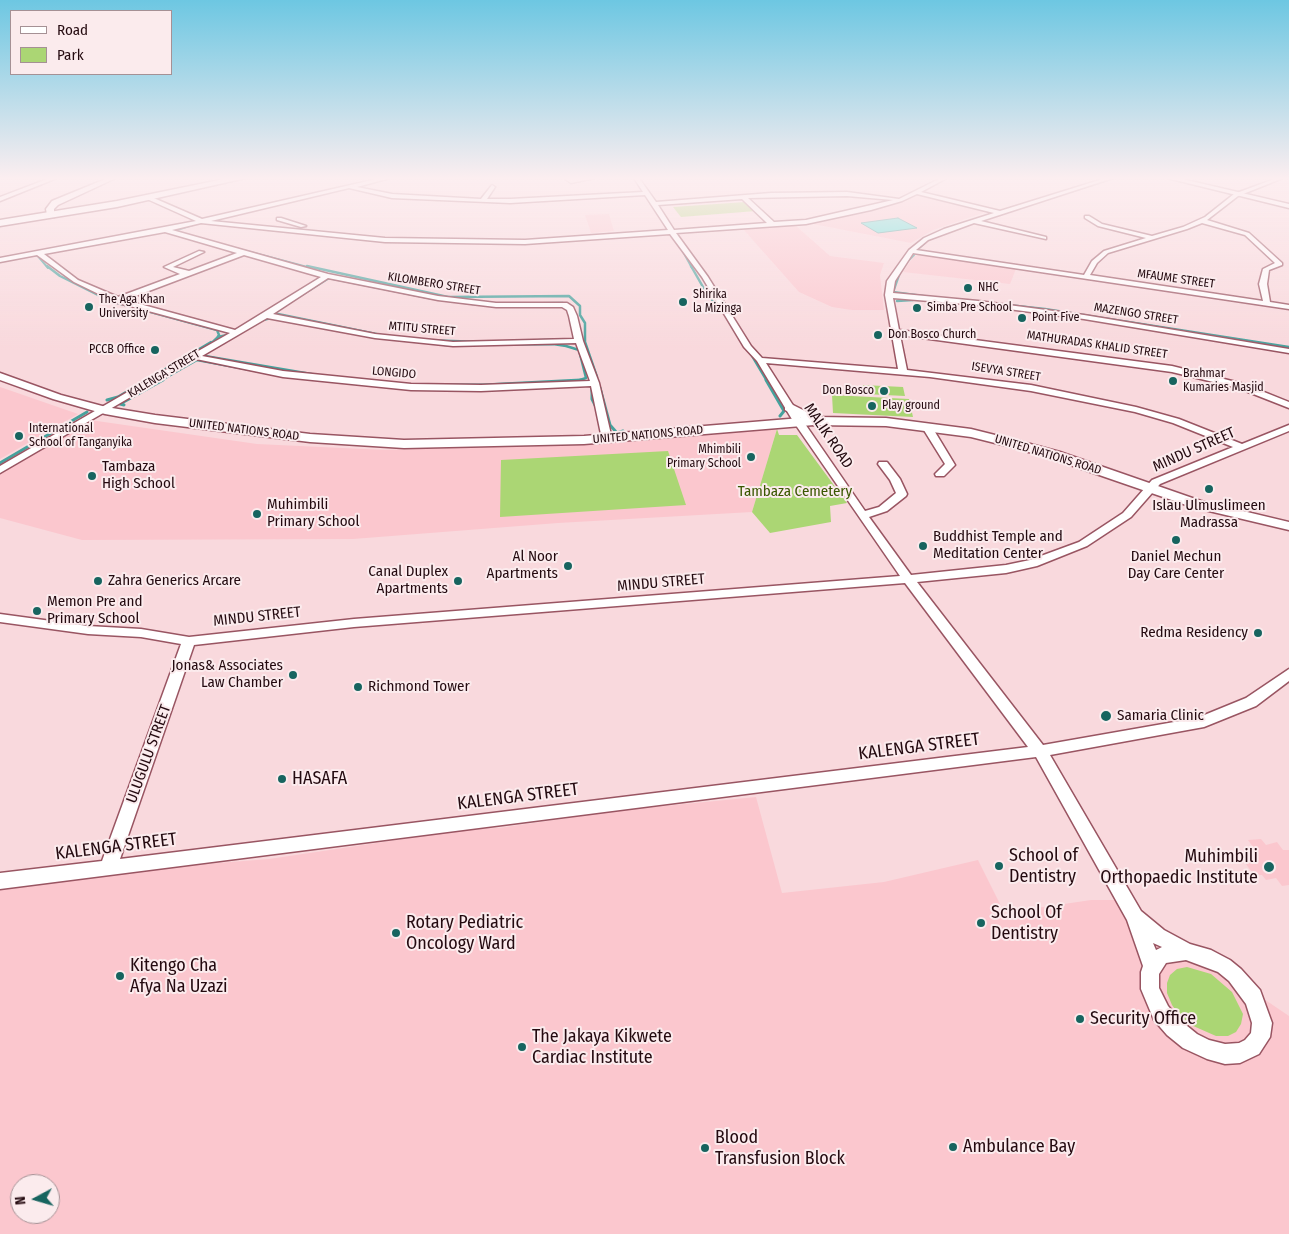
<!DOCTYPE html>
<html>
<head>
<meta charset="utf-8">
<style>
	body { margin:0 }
	#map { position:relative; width:1289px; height:1234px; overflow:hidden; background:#f9d9dd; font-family:"Fira Sans Condensed",sans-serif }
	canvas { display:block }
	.legend { position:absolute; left:10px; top:10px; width:162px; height:65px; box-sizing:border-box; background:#fbebed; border:1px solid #a59195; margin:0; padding:6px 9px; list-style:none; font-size:15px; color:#240a10 }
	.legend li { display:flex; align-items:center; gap:10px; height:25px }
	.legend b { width:25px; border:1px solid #a59195 }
	.north { position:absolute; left:10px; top:1174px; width:50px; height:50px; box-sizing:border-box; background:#fbebed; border:1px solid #a59195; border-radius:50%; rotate:264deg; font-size:14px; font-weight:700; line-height:20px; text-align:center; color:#240a10 }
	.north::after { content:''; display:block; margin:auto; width:18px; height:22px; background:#17645f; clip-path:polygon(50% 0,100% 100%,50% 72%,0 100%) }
</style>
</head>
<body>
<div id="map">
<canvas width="1289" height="1234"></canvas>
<ul class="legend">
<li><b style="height:6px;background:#fff"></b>Road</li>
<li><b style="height:14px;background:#abd674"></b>Park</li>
</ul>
<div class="north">N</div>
</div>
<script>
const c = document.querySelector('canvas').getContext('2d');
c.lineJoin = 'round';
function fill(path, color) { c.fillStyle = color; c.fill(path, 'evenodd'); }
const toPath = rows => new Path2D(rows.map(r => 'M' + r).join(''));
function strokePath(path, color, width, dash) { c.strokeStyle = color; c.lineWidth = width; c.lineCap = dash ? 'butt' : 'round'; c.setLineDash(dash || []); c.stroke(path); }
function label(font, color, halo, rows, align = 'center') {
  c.font = font + ' "Fira Sans Condensed",sans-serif'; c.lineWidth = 4; c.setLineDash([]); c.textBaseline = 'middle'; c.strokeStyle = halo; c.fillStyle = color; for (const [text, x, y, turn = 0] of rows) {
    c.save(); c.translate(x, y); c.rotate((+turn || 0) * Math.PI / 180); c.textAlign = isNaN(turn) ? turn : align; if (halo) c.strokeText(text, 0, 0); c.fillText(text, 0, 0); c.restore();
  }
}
fill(toPath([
	[915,195,923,195,986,212,933,230,911,243,808,223,869,212],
	[609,214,614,231,591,233,585,215],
	[795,225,830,256,884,263,880,275,884,310,852,310,832,307,799,292,743,229],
	[922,255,1016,269,1010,284,903,272,914,256],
	[0,387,3,388,78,414,0,459],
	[90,420,257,444,385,450,611,443,777,429,752,512,558,523,353,539,82,540,0,518,0,472],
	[756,797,782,893,884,882,978,860,1006,916,1037,908,1091,900,1130,900,1144,916,1162,930,1289,1016,1289,1234,0,1234,0,890,104,872,269,859,471,829,499,828,624,810],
	[20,1184,50,1184,50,1214,20,1214],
	[1261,839,1266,845,1277,842,1283,850,1289,850,1289,885,1282,886,1276,878,1266,880,1262,875,1254,875,1243,860,1255,859,1246,847,1253,847,1248,840]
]), '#fbc7ce');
fill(toPath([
	[745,202,756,211,681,217,673,207],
	[863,385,903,387,905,396,865,394],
	[832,395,909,399,913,417,833,413],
	[777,429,779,435,797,435,847,503,830,506,831,522,770,533,752,512],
	[668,451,686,505,500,517,501,460],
	[1187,967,1211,974,1232,992,1243,1014,1241,1024,1236,1032,1228,1036,1216,1036,1191,1025,1180,1016,1172,1005,1167,993,1167,983,1170,975,1177,969]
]), '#abd674');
const water = toPath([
	[898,218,917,228,878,233,861,223,898,218]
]);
fill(water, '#54e3d9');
strokePath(water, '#46a29d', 1);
strokePath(toPath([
	[1165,178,1233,194],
	[1051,198,1115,178],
	[175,233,174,231,196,224],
	[931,239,941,234],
	[228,246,311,268],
	[681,248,692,268],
	[919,248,925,243],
	[33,256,37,255,48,268],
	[905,264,914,255]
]), '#46a29d', 2);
strokePath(toPath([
	[47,266,60,276,110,301,217,330,219,335,217,338],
	[307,266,448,297,569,296,580,306,580,315,585,323,585,342,597,377],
	[691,266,707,294,727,317],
	[900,272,893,292,930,297],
	[329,278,429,298,473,304,563,303,572,313,577,333,576,339,484,342,420,340,381,335,273,313,329,278],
	[962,300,1045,309,1289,347],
	[897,301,913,300],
	[751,354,767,381],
	[145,381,211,342],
	[160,381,197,360,272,374],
	[370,381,323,376,199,355,218,337,240,332,259,321,271,318,445,345,553,344,566,346,579,350,586,378,577,381]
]), '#46a29d', 2.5);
strokePath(toPath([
	[358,380,408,385,483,385,581,380],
	[766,380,784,411,780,416],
	[586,385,592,386,592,399,596,407],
	[600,388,610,425,617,433,623,431],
	[107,400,118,397,147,380],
	[124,405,120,404,163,380],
	[0,463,87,412]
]), '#46a29d', 3);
const minor = toPath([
	[50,178,57,178,0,201,0,197,50,178],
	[381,178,390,178,357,187,392,194,481,199,492,185,495,187,487,199,510,199,643,192,634,178,639,178,656,202,771,193,847,192,899,199,941,178,947,178,921,192,1000,211,1106,178,1113,178,981,221,1046,237,1046,239,974,223,928,240,916,250,1084,275,1092,261,1104,251,1146,238,1098,226,1085,218,1085,216,1089,216,1102,224,1152,236,1183,227,1205,217,1234,194,1277,178,1283,178,1238,196,1207,220,1249,233,1282,263,1282,265,1269,270,1267,284,1270,302,1289,305,1289,309,913,253,895,281,893,293,978,301,1084,315,1289,349,1289,353,1084,319,978,305,893,298,899,330,1172,366,1244,384,1289,402,1289,408,1238,388,1172,372,900,335,907,370,1031,385,1136,407,1179,419,1242,444,1289,425,1289,431,1160,484,1131,517,1087,546,1037,566,1006,573,917,582,1043,745,1197,718,1246,698,1289,669,1289,681,1256,706,1204,727,1050,755,1141,911,1164,930,1190,944,1211,950,1230,960,1241,969,1260,990,1272,1023,1270,1037,1259,1054,1240,1063,1225,1064,1207,1059,1183,1048,1167,1035,1154,1020,1141,989,1141,972,1143,966,1127,920,1036,757,0,889,0,873,102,861,181,644,141,637,88,634,0,622,0,614,88,626,141,629,189,637,354,619,900,576,793,421,757,361,744,347,702,277,670,234,525,244,385,242,201,223,172,230,328,274,438,296,496,303,567,303,573,307,577,316,583,341,599,383,612,439,610,441,604,441,602,439,591,386,481,391,411,390,283,377,196,359,0,473,0,466,188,357,189,354,193,354,230,333,115,302,74,282,37,255,0,262,0,258,196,221,147,199,149,196,202,219,381,178],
	[349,188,392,198,510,203,645,195,668,230,525,240,385,238,211,221,349,188],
	[917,194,994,213,944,229,924,238,909,250,887,281,885,295,898,369,762,358,751,346,708,277,676,233,806,224,871,210,902,201,917,194],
	[847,196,893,200,806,220,774,222,748,198,847,196],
	[742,199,767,223,674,230,658,205,742,199],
	[1202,223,1245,235,1275,263,1263,269,1259,284,1263,301,1090,275,1097,263,1108,253,1187,229,1202,223],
	[165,232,237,253,189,271,173,267,204,252,199,251,164,267,180,274,118,297,78,280,44,254,165,232],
	[244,255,321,277,235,330,125,300,244,255],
	[328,278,438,300,496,307,562,307,567,310,569,316,574,339,453,342,375,334,273,314,328,278],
	[267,318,375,338,453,346,576,343,590,381,481,385,411,384,283,371,202,356,267,318],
	[766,363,930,377,1031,391,1135,412,1173,423,1233,447,1152,480,1123,513,1079,542,1030,560,1006,565,911,575,869,517,887,511,906,496,907,494,900,479,887,462,879,462,878,464,890,480,896,493,879,507,865,511,803,421,766,363],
	[905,583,1028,747,120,859,194,645,354,627,905,583],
	[1153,943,1162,947,1156,950,1153,943],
	[1186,960,1218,972,1229,981,1246,1004,1252,1023,1251,1033,1245,1040,1239,1043,1225,1044,1209,1040,1197,1034,1181,1021,1168,1006,1159,988,1159,974,1166,963,1186,960],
	[564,178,572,179,595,178,571,183,564,178],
	[277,218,281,218,306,226,301,227,277,220,277,218],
	[927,424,932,427,955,465,944,476,936,476,935,474,945,464,922,427,927,424]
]);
const tertiary = toPath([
	[108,178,116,178,58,205,54,209,54,217,47,215,46,209,52,201,108,178],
	[1167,178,1178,178,1289,204,1289,208,1167,178],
	[0,373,61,395,106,407,155,415,310,434,404,440,584,436,801,418,785,410,785,404,789,403,817,417,886,418,971,429,1019,441,1060,452,1201,501,1289,522,1289,530,1192,507,1050,458,1011,447,971,437,886,426,814,425,584,444,404,448,310,442,155,423,105,414,53,399,0,380,0,373]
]);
const trunk = toPath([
	[229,178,246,178,117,207,0,226,0,220,117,201,229,178]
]);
strokePath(minor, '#995562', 3);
strokePath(tertiary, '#995562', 3);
strokePath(trunk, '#995562', 3);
fill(minor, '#fff');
fill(tertiary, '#fff');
fill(trunk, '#fff');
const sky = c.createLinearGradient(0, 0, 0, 350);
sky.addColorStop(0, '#6dc7e2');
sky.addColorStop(0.51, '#fceef0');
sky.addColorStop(1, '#fceef000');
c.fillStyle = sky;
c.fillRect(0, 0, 1289, 350);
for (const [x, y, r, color] of [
	[968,288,5,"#17645f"],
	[683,302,5,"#17645f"],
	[89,307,5,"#17645f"],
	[917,308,5,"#17645f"],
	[1022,318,5,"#17645f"],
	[878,335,5,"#17645f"],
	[155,350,5,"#17645f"],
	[1173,381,5,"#17645f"],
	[884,391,5,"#17645f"],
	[872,406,5,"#17645f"],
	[19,436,5,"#17645f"],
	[751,457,5,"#17645f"],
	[92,476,5,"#17645f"],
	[1209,489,5,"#17645f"],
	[257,514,5,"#17645f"],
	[1176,540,5,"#17645f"],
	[923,546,5,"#17645f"],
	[568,566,5,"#17645f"],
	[98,581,5,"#17645f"],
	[458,581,5,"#17645f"],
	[37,611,5,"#17645f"],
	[1258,633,5,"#17645f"],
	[293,675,5,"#17645f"],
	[358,687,5,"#17645f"],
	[1106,716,6,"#17645f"],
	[282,779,5,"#17645f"],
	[999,866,5,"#17645f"],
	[1269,867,6,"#17645f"],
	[981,923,5,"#17645f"],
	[396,933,5,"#17645f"],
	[120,976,5,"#17645f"],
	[1080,1019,5,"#17645f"],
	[522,1047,5,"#17645f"],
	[953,1147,5,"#17645f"],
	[705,1148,5,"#17645f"]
]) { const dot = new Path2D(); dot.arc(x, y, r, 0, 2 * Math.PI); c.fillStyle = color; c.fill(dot); strokePath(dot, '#fbebed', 2); }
label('12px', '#240a10', '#fbebed', [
	["MFAUME STREET",1176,279,8],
	["KILOMBERO STREET",434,284,9],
	["MAZENGO STREET",1136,314,9],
	["MTITU STREET",422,329,5],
	["MATHURADAS KHALID STREET",1097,345,8],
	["ISEVYA STREET",1006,372,9],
	["LONGIDO",394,373,5],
	["KALENGA STREET",164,374,-31],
	["UNITED NATIONS ROAD",244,430,7],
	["UNITED NATIONS ROAD",648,435,-5],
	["UNITED NATIONS ROAD",1048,455,17]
]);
label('12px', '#240a10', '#fbebed', [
	["NHC",978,288],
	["Shirika",693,295],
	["la Mizinga",693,309],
	["The Aga Khan",99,300],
	["University",99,314],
	["Simba Pre School",927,308],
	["Point Five",1032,318],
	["Don Bosco Church",888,335],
	["PCCB Office",145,350,"right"],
	["Brahmar",1183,374],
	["Kumaries Masjid",1183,388],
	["Don Bosco",874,391,"right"],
	["Play ground",882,406],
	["International",29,429],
	["School of Tanganyika",29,443],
	["Mhimbili",741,450,"right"],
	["Primary School",741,464,"right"]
], 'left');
label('15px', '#240a10', '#fbebed', [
	["MALIK ROAD",828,436,56],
	["MINDU STREET",1194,450,-24],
	["MINDU STREET",661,583,-5],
	["MINDU STREET",257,617,-6],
	["ULUGULU STREET",149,754,-70]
]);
label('15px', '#240a10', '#fbebed', [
	["Tambaza",102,467],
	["High School",102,484],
	["Muhimbili",267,505],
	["Primary School",267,522],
	["Islau Ulmuslimeen",1209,506,"center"],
	["Madrassa",1209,523,"center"],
	["Buddhist Temple and",933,537],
	["Meditation Center",933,554],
	["Al Noor",558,557,"right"],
	["Apartments",558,574,"right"],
	["Daniel Mechun",1176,557,"center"],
	["Day Care Center",1176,574,"center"],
	["Canal Duplex",448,572,"right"],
	["Apartments",448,589,"right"],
	["Zahra Generics Arcare",108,581],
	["Memon Pre and",47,602],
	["Primary School",47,619],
	["Redma Residency",1248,633,"right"],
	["Jonas& Associates",283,666,"right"],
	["Law Chamber",283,683,"right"],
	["Richmond Tower",368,687],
	["Samaria Clinic",1117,716]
], 'left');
label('15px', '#3a5700', '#fbebed', [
	["Tambaza Cemetery",795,492]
]);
label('18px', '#240a10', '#fbebed', [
	["KALENGA STREET",919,747,-7],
	["KALENGA STREET",518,797,-7],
	["KALENGA STREET",116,847,-7]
]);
label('18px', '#240a10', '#fbebed', [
	["HASAFA",292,779],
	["School of",1009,856],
	["Dentistry",1009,877],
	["Muhimbili",1258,857,"right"],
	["Orthopaedic Institute",1258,878,"right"],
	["School Of",991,913],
	["Dentistry",991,934],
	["Rotary Pediatric",406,923],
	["Oncology Ward",406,944],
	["Kitengo Cha",130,966],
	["Afya Na Uzazi",130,987],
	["Security Office",1090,1019],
	["The Jakaya Kikwete",532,1037],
	["Cardiac Institute",532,1058],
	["Blood",715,1138],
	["Transfusion Block",715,1159],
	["Ambulance Bay",963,1147]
], 'left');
</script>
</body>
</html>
